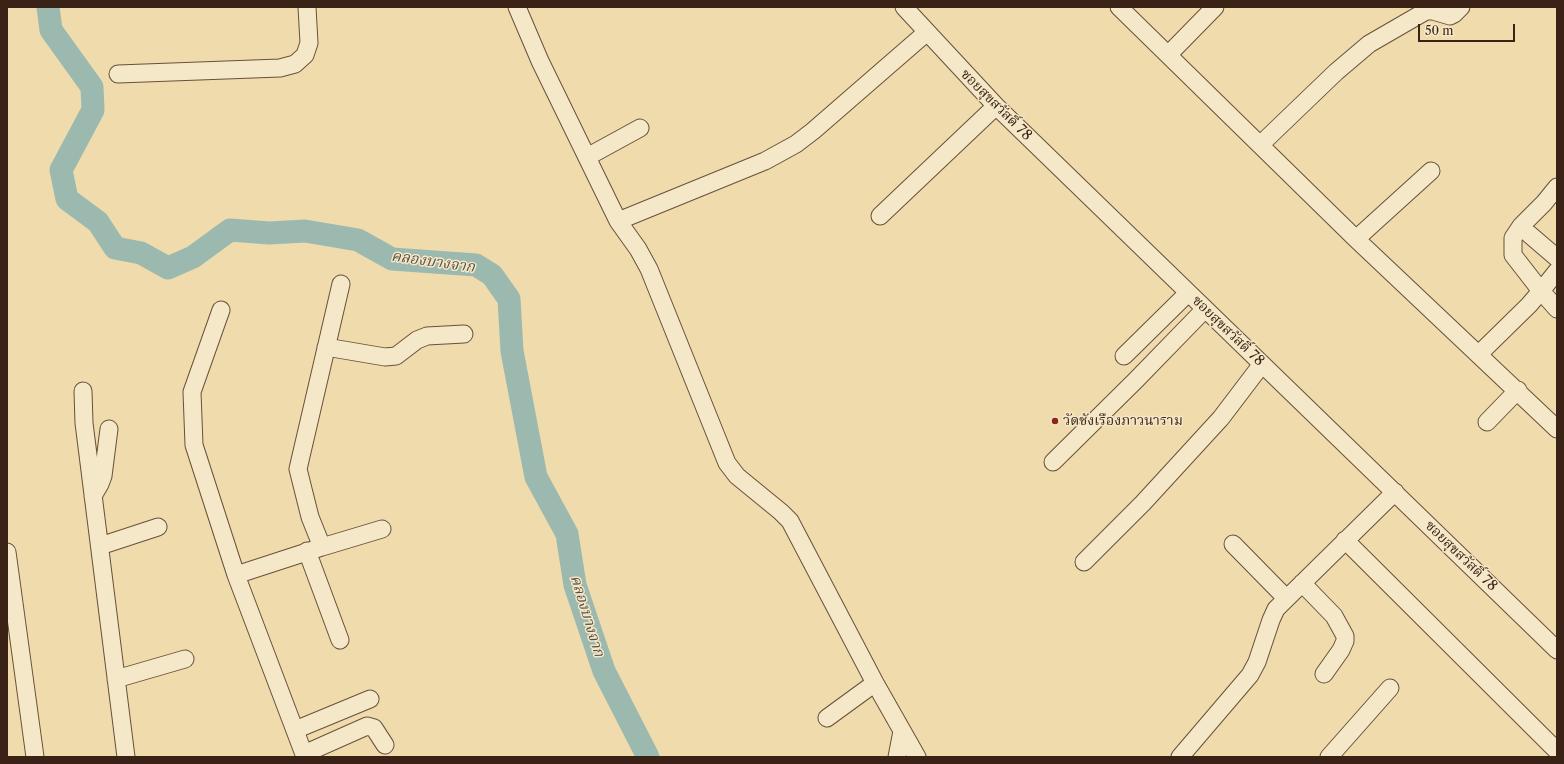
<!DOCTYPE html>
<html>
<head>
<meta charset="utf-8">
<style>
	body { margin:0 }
	#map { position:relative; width:1564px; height:764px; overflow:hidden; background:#efdbab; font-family:"Libre Caslon Text",serif }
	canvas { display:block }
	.frame { position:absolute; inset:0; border:8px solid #3b2216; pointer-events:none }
	.scale { position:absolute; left:1418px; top:24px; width:97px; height:18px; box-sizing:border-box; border:2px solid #3b2216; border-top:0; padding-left:5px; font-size:12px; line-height:14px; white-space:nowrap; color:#3b2216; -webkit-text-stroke:3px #f5e8c8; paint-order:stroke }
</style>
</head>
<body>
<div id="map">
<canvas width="1564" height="764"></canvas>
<div class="frame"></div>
<div class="scale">50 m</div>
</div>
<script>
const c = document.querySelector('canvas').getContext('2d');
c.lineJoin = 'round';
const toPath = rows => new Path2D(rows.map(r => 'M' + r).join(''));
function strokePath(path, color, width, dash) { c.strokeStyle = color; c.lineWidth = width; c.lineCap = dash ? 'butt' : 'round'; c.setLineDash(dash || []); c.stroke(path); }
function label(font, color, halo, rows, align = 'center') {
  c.font = font + ' "Libre Caslon Text","Noto Serif Thai",serif'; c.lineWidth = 3; c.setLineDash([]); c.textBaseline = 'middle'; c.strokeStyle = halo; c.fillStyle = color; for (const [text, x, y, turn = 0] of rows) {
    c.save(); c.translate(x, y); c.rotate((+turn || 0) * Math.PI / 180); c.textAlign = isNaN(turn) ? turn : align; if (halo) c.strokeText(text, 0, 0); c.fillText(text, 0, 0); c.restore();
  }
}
strokePath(toPath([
	[48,7,51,30,92,87,93,110,61,170,67,199,98,222,115,248,141,253,168,268,193,257,230,230,269,233,305,231,358,240,392,259,476,265,492,275,509,299,512,351,536,477,567,534,575,585,604,671,648,757]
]), '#9cb9b0', 23);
const minor = toPath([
	[517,7,540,61,618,221,765,161,796,144,813,131,927,32],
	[904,7,996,106,1557,650],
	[1119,7,1356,239,1557,429],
	[1168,55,1215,7],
	[118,74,280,68,295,64,305,55,309,43,307,7],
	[1260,145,1336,72,1369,44,1426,11,1433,11,1450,16,1454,14,1461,7],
	[587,157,640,128],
	[880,216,996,106],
	[618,221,638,249,649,269,727,463,737,476,781,512,790,521,875,683,917,757],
	[1529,234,1557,258],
	[1356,239,1431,171],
	[1557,271,1541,291,1557,309],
	[221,310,192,392,194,445,236,575,305,757],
	[326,347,385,357,396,356,417,340,427,336,464,334],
	[1479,354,1529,305,1541,291,1513,255,1513,238,1521,226,1544,203,1557,187],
	[1124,356,1188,293],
	[83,391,84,423,126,757],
	[1487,422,1518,390],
	[1053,462,1136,380,1205,309],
	[93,496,100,484,103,476,109,429],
	[1345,540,1557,751],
	[1233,544,1286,598],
	[100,546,158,527],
	[322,547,382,529],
	[307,551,340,640],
	[7,552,35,757],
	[1084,562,1143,503,1221,418,1262,364],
	[236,575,322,547,310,517,298,469,341,284],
	[1302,583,1334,616,1345,636,1345,641,1341,650,1324,674],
	[116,679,185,659],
	[827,718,875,683],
	[295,730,370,699],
	[304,754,367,726,374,728,385,745],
	[897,757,902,731],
	[1180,757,1250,675,1257,662,1271,620,1276,609,1395,492],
	[1329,757,1390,688]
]);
strokePath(minor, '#68503b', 19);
strokePath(minor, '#f5e8c8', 17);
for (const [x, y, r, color] of [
	[1055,421,4,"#8f2418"]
]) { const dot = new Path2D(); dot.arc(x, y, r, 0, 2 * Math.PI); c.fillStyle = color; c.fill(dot); strokePath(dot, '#f5e8c8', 1.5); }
label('14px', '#3b2216', '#f5e8c8', [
	["ซอยสุขสวัสดิ์ 78",996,105,45],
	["ซอยสุขสวัสดิ์ 78",1228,331,44],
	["ซอยสุขสวัสดิ์ 78",1461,556,44]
]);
label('14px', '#3b2216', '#f5e8c8', [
	["วัดชังเรืองภาวนาราม",1063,421]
], 'left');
label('italic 15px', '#584f44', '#f5e8c8', [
	["คลองบางจาก",433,262,8],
	["คลองบางจาก",587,616,73]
]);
</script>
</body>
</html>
